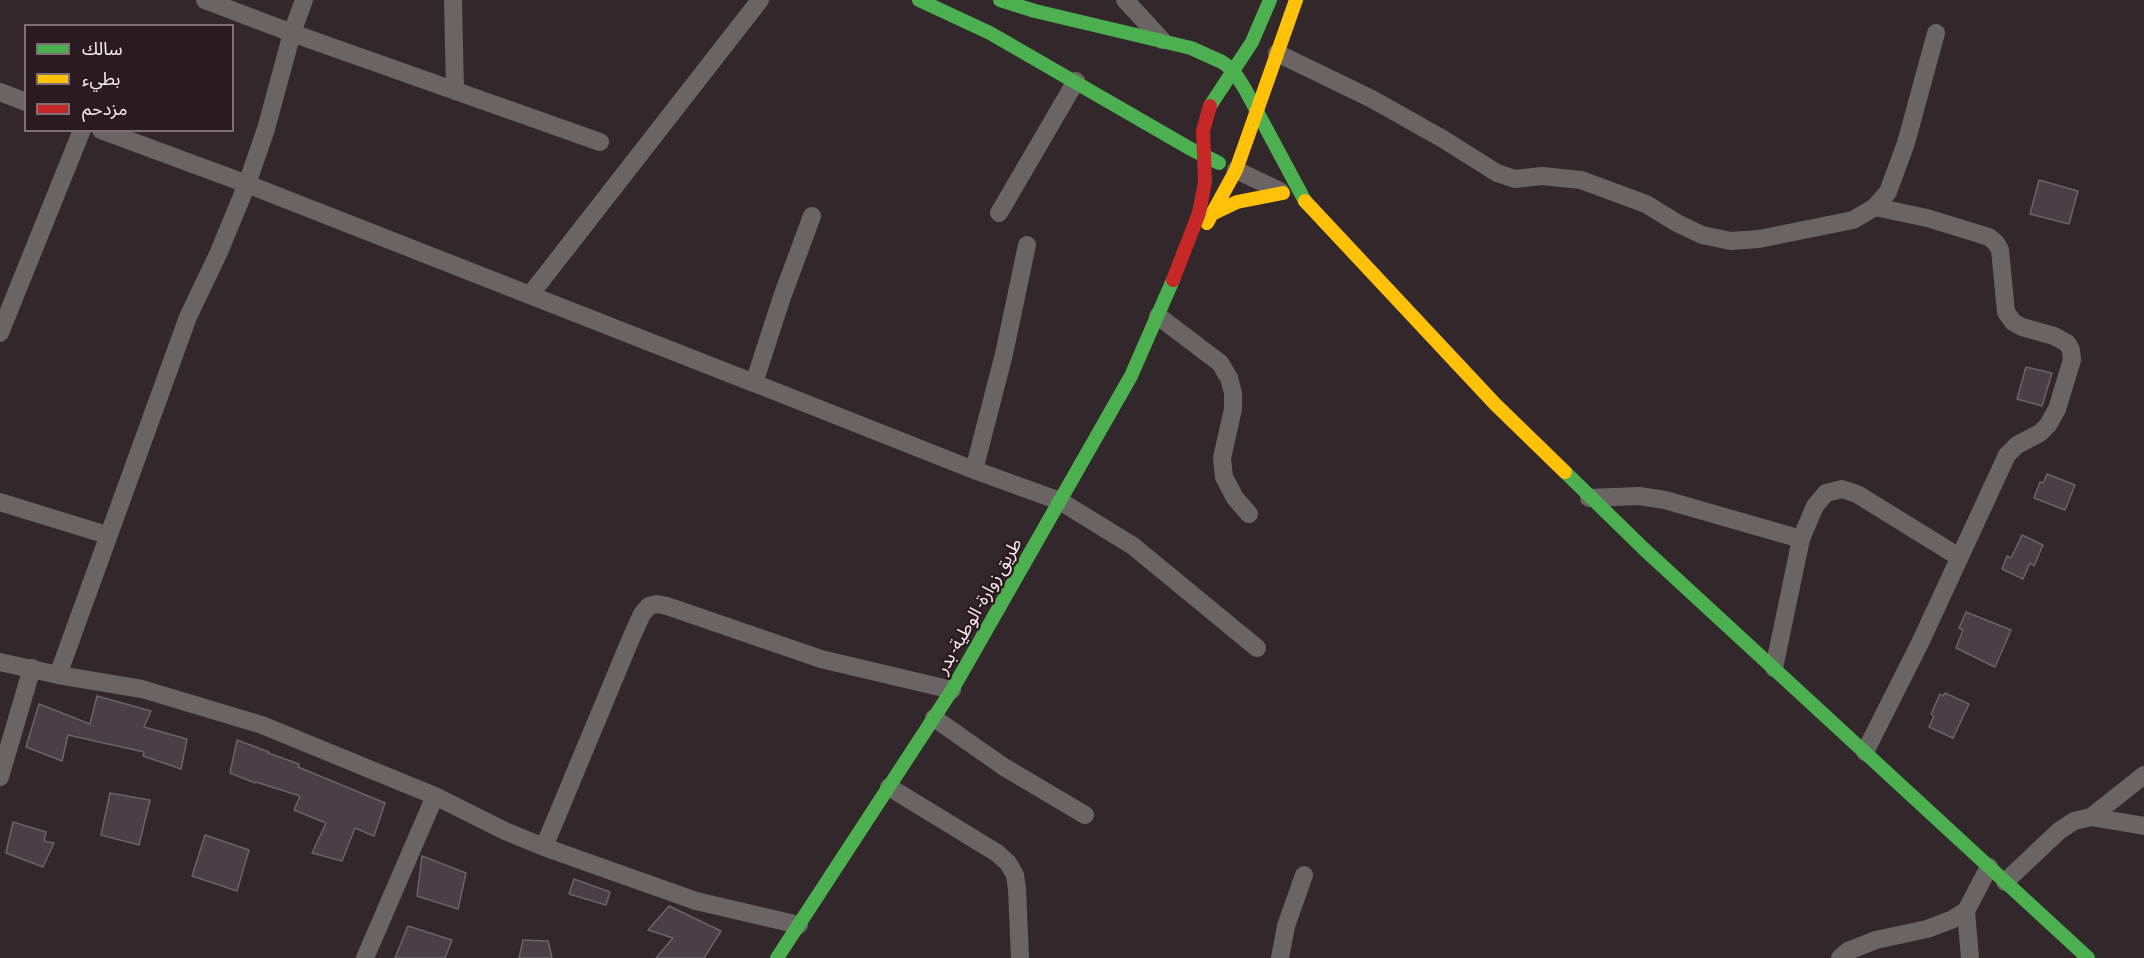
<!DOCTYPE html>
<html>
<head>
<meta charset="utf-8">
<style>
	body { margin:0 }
	#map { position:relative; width:2144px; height:958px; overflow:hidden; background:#32282b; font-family:"Asap Condensed","Noto Sans Arabic",sans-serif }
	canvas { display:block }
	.legend { position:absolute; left:24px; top:24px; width:210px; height:108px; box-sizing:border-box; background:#2b1a20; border:2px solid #7e6f74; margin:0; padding:8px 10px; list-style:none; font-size:18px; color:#fbeef1 }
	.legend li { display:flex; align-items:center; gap:12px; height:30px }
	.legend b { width:30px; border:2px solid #7e6f74 }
</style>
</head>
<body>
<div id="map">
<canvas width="2144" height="958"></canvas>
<ul class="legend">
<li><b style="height:8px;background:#4caf50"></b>سالك</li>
<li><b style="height:8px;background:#ffc107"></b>بطيء</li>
<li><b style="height:8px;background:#c62828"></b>مزدحم</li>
</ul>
</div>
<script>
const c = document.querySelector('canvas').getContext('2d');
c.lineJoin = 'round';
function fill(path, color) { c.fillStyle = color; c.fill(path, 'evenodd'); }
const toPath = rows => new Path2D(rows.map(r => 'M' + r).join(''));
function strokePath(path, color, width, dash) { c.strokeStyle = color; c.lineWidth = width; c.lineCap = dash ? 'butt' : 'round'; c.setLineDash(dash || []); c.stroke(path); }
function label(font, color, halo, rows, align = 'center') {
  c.font = font + ' "Asap Condensed","Noto Sans Arabic",sans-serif'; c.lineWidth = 5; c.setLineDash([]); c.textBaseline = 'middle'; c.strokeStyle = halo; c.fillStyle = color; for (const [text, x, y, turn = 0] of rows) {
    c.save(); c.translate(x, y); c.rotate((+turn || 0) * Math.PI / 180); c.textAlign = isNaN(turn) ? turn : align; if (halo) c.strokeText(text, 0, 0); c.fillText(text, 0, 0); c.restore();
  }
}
const building = toPath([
	[2039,180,2078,191,2069,224,2030,214,2039,180],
	[2026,367,2052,373,2042,406,2017,399,2026,367],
	[2047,474,2075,485,2065,510,2034,498,2040,482,2043,483,2047,474],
	[2022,535,2043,545,2034,566,2030,563,2023,579,2002,569,2007,556,2011,558,2022,535],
	[1966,612,2011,630,1995,667,1956,648,1963,630,1959,628,1966,612],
	[1945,693,1969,704,1953,738,1929,727,1934,716,1931,714,1940,694,1943,696,1945,693],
	[97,696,151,711,144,727,187,739,181,769,143,756,144,752,68,735,62,761,26,747,39,704,90,724,97,696],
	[237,740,269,752,268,753,299,764,298,767,385,803,374,836,355,828,342,861,312,853,326,823,294,810,300,796,256,782,255,783,230,773,237,740],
	[110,793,150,800,139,845,101,835,110,793],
	[13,822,46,832,44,841,54,843,43,867,6,853,13,822],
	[205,835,249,850,237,891,192,876,205,835],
	[422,856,466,873,458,909,417,896,422,856],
	[574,879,610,892,606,905,569,894,574,879],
	[669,906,721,931,704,958,656,958,673,938,648,930,669,906],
	[408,926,452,940,445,958,395,958,408,926],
	[523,940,548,941,552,958,519,958,523,940]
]);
fill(building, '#493f45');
strokePath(building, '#6b6367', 1.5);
strokePath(toPath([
	[205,0,292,33,600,142],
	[453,0,455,91],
	[1125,0,1162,40],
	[1277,53,1372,99,1443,139,1497,173,1515,179,1542,176,1581,180,1646,204,1677,223,1702,235,1731,241,1759,239,1853,220,1875,207,1888,192,1906,143,1936,33],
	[0,92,26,102],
	[101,130,247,184,754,383],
	[1236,170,1280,191],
	[999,213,1076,81],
	[812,216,782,297,754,383,974,470,1060,501,1133,546,1257,648],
	[530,295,760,0],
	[1158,316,1220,363,1229,378,1233,393,1233,409,1222,458,1224,477,1235,498,1249,514],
	[0,333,82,130],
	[974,470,1004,354,1027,245],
	[1589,498,1639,496,1665,500,1801,539],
	[0,502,107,535],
	[0,662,58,675,142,689,262,725,435,796,505,831,544,847,696,901,799,925],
	[1774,668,1801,539,1815,506,1826,493,1842,489,1857,494,1959,557],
	[58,675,188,317,219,252,247,184,266,129,292,33,304,0],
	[934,718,1004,767,1085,815],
	[1865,752,1920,643,2007,455,2017,445,2040,433,2048,425,2057,409,2072,360,2071,350,2067,343,2054,336,2022,327,2013,322,2006,312,2000,250,1996,243,1989,237,1927,218,1875,207],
	[0,777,32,668],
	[889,787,997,853,1008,863,1015,875,1017,889,1020,958],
	[2091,817,2144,775],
	[544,847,632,636,642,614,649,606,657,604,667,606,821,659,952,690],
	[2005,882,2059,831,2074,821,2091,817,2144,826],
	[1966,911,1970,958],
	[365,958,435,796],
	[1280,958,1286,926,1304,875],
	[1840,958,1848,951,1876,940,1927,929,1951,920,1966,911,1989,867]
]), '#6a6464', 18);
strokePath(toPath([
	[919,0,990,33,1189,148,1219,163],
	[1000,0,1035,11,1191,48,1222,62,1233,70,1245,89,1305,201],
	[1210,106,1252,42,1270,0],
	[1565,472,1644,549,2088,958],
	[777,958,952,690,1131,376,1173,280]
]), '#4caf50', 14);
strokePath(toPath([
	[1305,201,1495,404,1565,472],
	[1214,213,1237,202,1283,193],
	[1207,223,1236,170,1296,0]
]), '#ffc107', 14);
strokePath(toPath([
	[1173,280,1199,213,1205,182,1203,131,1210,106]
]), '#c62828', 14);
label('18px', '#fbeef1', '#2b1a20', [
	["طريق زوارة- الوطية- بدر",979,606,-60]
]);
</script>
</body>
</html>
